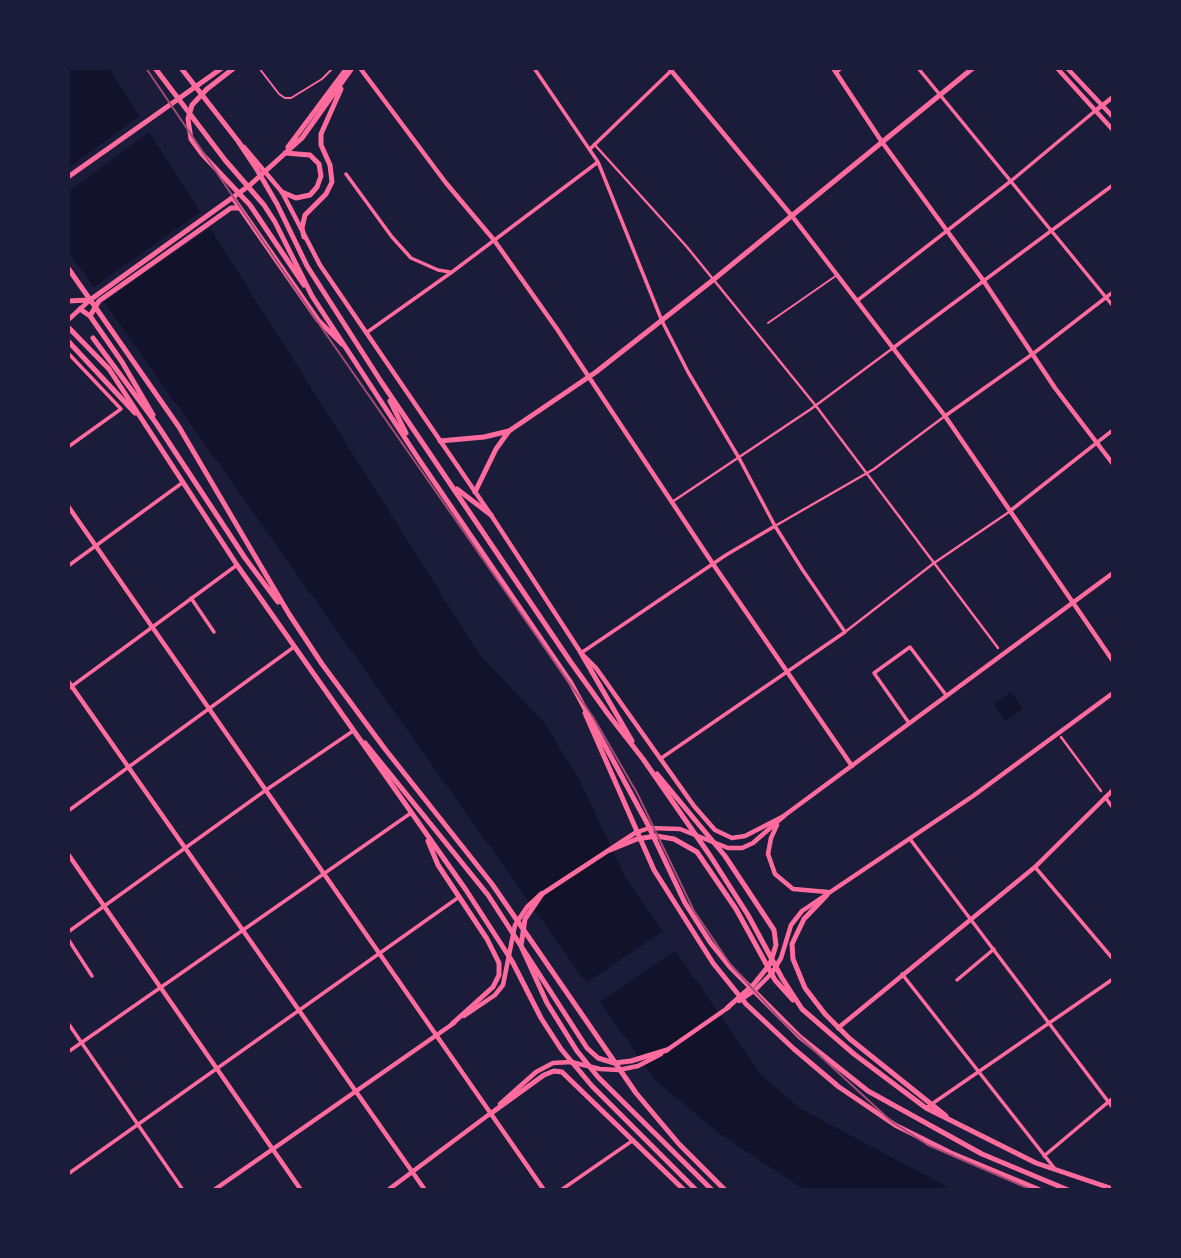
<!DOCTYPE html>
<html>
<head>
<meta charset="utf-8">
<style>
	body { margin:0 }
	#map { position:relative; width:1181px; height:1258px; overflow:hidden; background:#1b1b3a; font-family:"Golos Text",sans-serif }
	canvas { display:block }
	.frame { position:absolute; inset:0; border:70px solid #1b1b3a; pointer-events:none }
</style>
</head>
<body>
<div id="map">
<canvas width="1181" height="1258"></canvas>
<div class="frame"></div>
</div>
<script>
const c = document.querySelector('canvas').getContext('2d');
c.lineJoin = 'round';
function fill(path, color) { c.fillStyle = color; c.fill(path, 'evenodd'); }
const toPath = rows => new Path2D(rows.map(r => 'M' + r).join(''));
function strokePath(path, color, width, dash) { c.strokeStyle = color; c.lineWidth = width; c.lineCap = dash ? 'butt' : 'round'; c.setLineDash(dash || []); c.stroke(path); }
fill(toPath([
	[68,68,109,68,479,654,545,724,580,781,625,877,761,1075,801,1109,953,1190,805,1190,719,1133,656,1081,68,251],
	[1011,692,1023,709,1006,721,994,704]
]), '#12122b');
fill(toPath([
	[142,114,152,130,68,192,68,168],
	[203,210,213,226,101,304,91,289],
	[666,929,679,948,597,1004,583,985]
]), '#1b1b3a');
strokePath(toPath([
	[259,68,279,94,285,98,291,98,322,79,333,68],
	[768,323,837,275]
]), '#ff6b9d', 2);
strokePath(toPath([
	[594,144,687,247,816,406,998,648],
	[672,502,811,409,893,348],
	[775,526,874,469,945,416],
	[845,632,934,563,1009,512],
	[1061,737,1101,791]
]), '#ff6b9d', 2.5);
strokePath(toPath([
	[534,68,598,162,662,321,688,372,739,458,775,526,802,569,845,632,660,759],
	[918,68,1113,306],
	[836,73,841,68],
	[590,149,674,68],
	[346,174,392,237,411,258,438,270,450,272],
	[858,300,1011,181,1095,111],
	[366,333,452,272,598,162],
	[893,348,1113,185],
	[68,353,121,409],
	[945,416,1034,353,1113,292],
	[68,447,121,409],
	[1010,511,1113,430],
	[68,566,182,483],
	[191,598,214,632],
	[581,653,726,555,775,526],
	[68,689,237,565],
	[909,723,874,673,910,647,946,695],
	[1105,797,1113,808],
	[68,811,294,647],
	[910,839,1113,1108],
	[1035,867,1113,959],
	[68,932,266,790,353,731],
	[68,939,92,976],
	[902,974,1055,1169],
	[957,980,994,949],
	[68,1023,183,1190],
	[68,1052,411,813],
	[926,1108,1113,979],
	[1044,1156,1113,1098],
	[68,1174,459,897],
	[561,1190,632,1141]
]), '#ff6b9d', 3.5);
strokePath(toPath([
	[360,68,446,183,494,240,557,329,713,564,852,766],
	[669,68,792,216,945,416,1113,661],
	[833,68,882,142,983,280,1055,388,1113,464],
	[1057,68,1113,130],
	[1067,68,1113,117],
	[1095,111,1113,97],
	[244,147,282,192,320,265,491,515,581,653,596,668,694,806,715,830,732,838,745,836,784,816],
	[68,320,90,300],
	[68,506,544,1190],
	[68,681,425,1190],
	[68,854,301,1190],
	[464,1016,495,995,503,985,515,925,527,907,541,894],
	[838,1028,1035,867,1113,790],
	[500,1104,536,1072,553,1063,571,1062,600,1069,619,1070,638,1066,661,1054],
	[214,1190,454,1023],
	[388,1190,491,1113]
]), '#ff6b9d', 4.5);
strokePath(toPath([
	[777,825,771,838,768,854,775,874,793,889,828,892],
	[542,894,635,833,649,828,680,829,728,848,742,848,753,843,785,815,1113,573],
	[739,1001,754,991,772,973,781,958,791,925,802,911,973,796,1113,693],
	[667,1050,729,1007]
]), '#ff6b9d', 4.5);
strokePath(toPath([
	[440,441,484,437,509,431,596,372,713,280,973,68],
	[475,492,496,449,509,431]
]), '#ff6b9d', 5);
strokePath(toPath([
	[155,68,225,160,264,205,275,222,312,296,418,458,571,683,647,823,685,903,710,942,730,967,800,1037,868,1091,982,1154,1068,1190],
	[181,68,238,141,256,168,277,204,307,266,382,383,570,661,608,714,643,759,711,857,748,915,782,978,802,1009,854,1054,926,1108,1036,1163,1113,1189],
	[234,68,207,89,192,105,188,119,191,139,202,154,250,205,304,285],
	[288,147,347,68],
	[68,177,222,68],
	[282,192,296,198,310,195,317,187,321,176,319,164,310,155,285,153],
	[233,198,318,320,342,344],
	[304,237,302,228,305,215,326,194,332,182,330,165,321,145,321,134,341,89],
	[68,268,179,427,289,614,322,664,385,749,492,884,636,1093,679,1144,725,1190],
	[68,301,90,300,250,185,302,138,352,68],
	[80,309,90,316,122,362,153,415],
	[90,316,99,301,231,208,240,208],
	[68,327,109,369,237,565,466,890,512,961,541,1018,561,1049,592,1086,696,1190],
	[93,338,156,423,245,558,278,602],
	[68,341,135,413],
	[390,401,406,433],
	[457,489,491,515],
	[581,653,632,741],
	[585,713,654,870,713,963,746,1004,794,1049,839,1087,895,1125,951,1153,1040,1190],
	[365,743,488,895,587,1048,598,1058,614,1063,631,1061,667,1050],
	[657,774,725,856,774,930,776,945,770,964,754,984,727,1008],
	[428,841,438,865,487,939,499,963,499,975,493,987,452,1024],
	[610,850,637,839,656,836,674,839,697,852,736,909,775,980,793,1000],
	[542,894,525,919,521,946,547,1003,577,1051,598,1077,712,1190],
	[827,895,804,919,792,944,793,959,805,988,825,1014,850,1039,946,1116],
	[490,1114,544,1075,554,1071,562,1072,684,1190]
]), '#ff6b9d', 5);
strokePath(toPath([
	[146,68,326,334,593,717,637,793,694,911,730,964,780,1019,892,1122,928,1145,1032,1190]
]), '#a44b75', 2);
</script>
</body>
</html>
